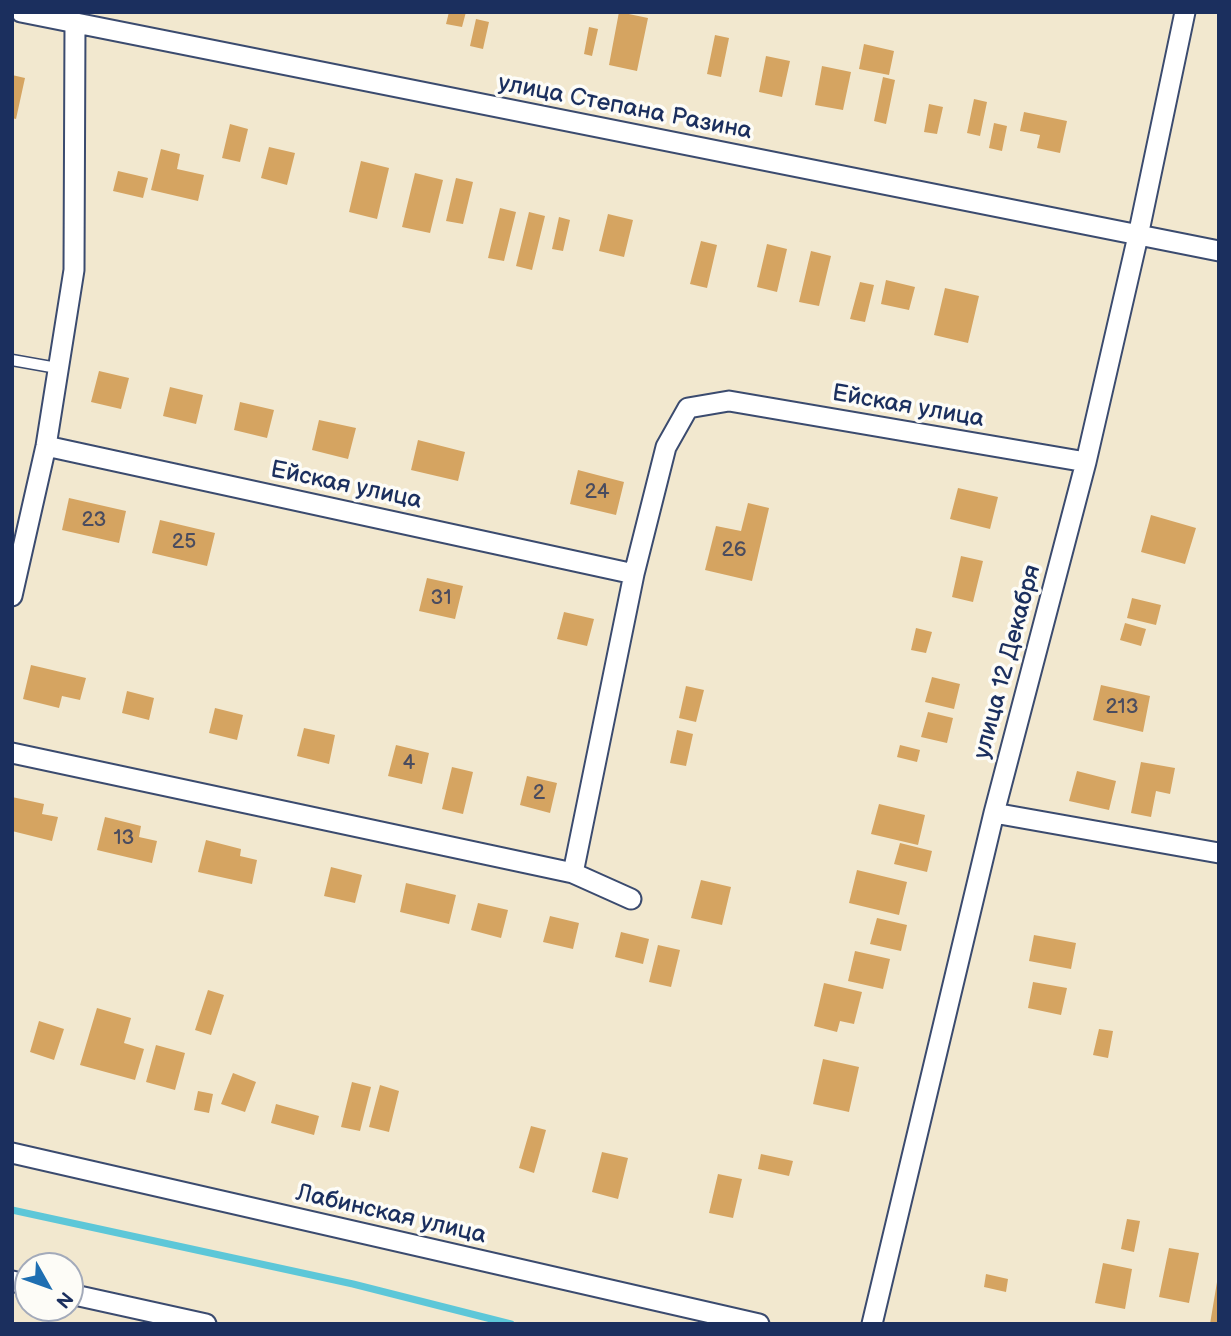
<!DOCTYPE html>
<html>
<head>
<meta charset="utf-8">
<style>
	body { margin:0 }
	#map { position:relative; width:1231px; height:1336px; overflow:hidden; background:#f2e8cf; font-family:"Balsamiq Sans",sans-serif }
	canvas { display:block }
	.frame { position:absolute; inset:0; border:14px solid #1b2f5e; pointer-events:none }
	.north { position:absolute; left:14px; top:1252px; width:70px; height:70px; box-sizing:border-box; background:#fdfcf7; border:2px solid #a3aaba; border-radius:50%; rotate:130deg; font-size:19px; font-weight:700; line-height:28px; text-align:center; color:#1b2f5e }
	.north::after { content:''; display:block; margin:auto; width:24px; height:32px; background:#1f6fb2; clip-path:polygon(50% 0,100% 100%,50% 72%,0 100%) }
</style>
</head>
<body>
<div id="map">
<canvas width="1231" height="1336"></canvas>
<div class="frame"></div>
<div class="north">N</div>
</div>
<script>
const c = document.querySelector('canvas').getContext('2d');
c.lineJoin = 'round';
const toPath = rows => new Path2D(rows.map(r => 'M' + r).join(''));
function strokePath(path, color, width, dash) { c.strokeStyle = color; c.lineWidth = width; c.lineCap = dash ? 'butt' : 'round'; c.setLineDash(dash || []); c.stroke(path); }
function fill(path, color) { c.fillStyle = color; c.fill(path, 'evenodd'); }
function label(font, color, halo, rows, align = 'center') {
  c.font = font + ' "Balsamiq Sans",sans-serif'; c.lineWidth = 7; c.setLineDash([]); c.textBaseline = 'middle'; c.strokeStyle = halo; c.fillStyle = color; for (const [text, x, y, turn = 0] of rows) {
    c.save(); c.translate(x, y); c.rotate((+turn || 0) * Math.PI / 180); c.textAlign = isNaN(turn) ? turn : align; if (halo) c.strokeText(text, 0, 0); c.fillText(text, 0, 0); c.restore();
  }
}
strokePath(toPath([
	[12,1210,353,1284,511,1324]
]), '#5dc7d8', 7);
fill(toPath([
	[449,12,466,12,462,27,446,24],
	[619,12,648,18,637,71,609,65],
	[476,19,489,22,483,49,470,46],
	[589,27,598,29,592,56,584,54],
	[715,35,729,38,721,77,707,74],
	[864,44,894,51,889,75,859,69],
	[766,56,790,61,782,97,759,92],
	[822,66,851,72,843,110,815,105],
	[12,75,25,78,16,119,12,118],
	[883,77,895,80,886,124,874,121],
	[974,99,987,102,980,136,967,133],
	[929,104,943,107,937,134,924,132],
	[1024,112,1067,121,1060,153,1037,148,1040,135,1020,131],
	[994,123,1007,126,1002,151,989,148],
	[230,124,248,129,240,162,222,158],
	[269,147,295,153,287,185,261,178],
	[161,149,180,154,177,169,204,175,198,201,151,190],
	[361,161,389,168,377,219,349,212],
	[118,171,148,178,143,198,113,191],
	[415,173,443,180,430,233,402,227],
	[456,178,473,182,463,224,446,221],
	[500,208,516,212,504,261,488,258],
	[529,212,545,216,532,270,516,266],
	[608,214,633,220,624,257,599,251],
	[559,217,570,220,563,251,552,249],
	[701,241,717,245,707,288,690,284],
	[767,244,787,249,777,292,757,287],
	[811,251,831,256,819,306,799,302],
	[886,280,915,287,909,310,881,304],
	[860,282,874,285,865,322,850,319],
	[945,288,979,296,968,343,934,335],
	[99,371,129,378,121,409,91,402],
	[170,387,203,395,196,424,163,416],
	[240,402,274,410,267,438,234,430],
	[319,420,356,428,348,459,312,450],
	[418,440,465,452,458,481,411,470],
	[578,470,624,482,616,515,570,504],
	[958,488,998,497,990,529,950,519],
	[69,498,126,511,119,543,62,530],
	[748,503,769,508,752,581,705,570,716,526,741,531],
	[1151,515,1196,528,1185,564,1141,552],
	[160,520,215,533,207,566,152,553],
	[961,556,983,561,973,602,952,597],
	[427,578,463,586,455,619,419,611],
	[1132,598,1161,605,1156,625,1127,618],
	[564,612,594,619,587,646,557,639],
	[1125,623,1146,629,1141,646,1120,640],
	[916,628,932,632,926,653,911,650],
	[31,665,86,678,80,700,62,696,59,708,23,699],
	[932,677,960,684,954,709,925,702],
	[1101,685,1150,696,1143,732,1093,720],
	[686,686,704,690,696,722,679,718],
	[127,691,154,698,149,720,122,713],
	[215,708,243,715,237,740,209,733],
	[928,712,953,718,947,743,921,737],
	[304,728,335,735,329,764,297,756],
	[677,730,693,734,686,766,670,763],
	[396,745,429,753,422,784,388,776],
	[900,745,920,750,917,762,897,757],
	[1141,762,1175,768,1170,794,1156,791,1151,817,1131,813],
	[452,767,473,772,463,814,442,809],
	[1077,771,1116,781,1109,810,1069,801],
	[527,776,557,783,550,813,520,805],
	[12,797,44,804,42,814,58,817,52,841,12,831],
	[879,804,925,815,918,845,871,834],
	[105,817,141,826,139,837,157,841,152,863,97,850],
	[206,840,241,849,240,856,257,860,252,884,198,872],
	[900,843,932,851,927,872,894,864],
	[331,867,362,875,355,903,324,896],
	[857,870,907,882,899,915,849,903],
	[701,880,731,887,722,925,691,918],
	[406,883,456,895,449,924,400,912],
	[478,903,508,910,501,938,471,930],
	[550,916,579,923,573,949,543,942],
	[877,918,907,925,901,951,870,944],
	[621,932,649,939,643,964,615,957],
	[1034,935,1076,943,1071,969,1029,961],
	[658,945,680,950,671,987,649,982],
	[855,951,890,959,883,989,848,981],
	[1033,982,1067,988,1061,1015,1028,1008],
	[824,983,862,992,854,1024,840,1021,837,1032,814,1026],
	[208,990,224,995,211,1035,195,1030],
	[97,1008,131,1018,124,1043,144,1049,135,1080,80,1065],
	[39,1021,64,1029,54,1060,30,1052],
	[1099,1029,1113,1031,1108,1058,1093,1055],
	[156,1045,185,1053,175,1090,146,1082],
	[823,1059,859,1067,849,1112,813,1104],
	[233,1073,256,1082,245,1112,221,1104],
	[352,1082,371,1087,360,1131,341,1127],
	[380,1085,399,1091,389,1132,369,1127],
	[198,1091,213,1094,209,1113,194,1110],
	[276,1104,319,1116,314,1135,271,1123],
	[531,1126,546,1130,534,1173,519,1168],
	[602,1152,628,1158,618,1199,592,1192],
	[761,1154,793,1161,789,1176,758,1169],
	[718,1174,742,1179,733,1218,709,1213],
	[1127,1219,1140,1221,1134,1252,1121,1249],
	[1169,1248,1199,1253,1189,1303,1159,1297],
	[1103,1263,1132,1269,1125,1309,1095,1303],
	[986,1274,1008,1279,1006,1292,984,1287],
	[1217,1282,1219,1324,1210,1324]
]), '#d5a461');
const service = toPath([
	[12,360,57,368]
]);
const minor = toPath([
	[21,12,1219,251],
	[46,446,634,574],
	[12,596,46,446,74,270,75,24],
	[12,753,573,873,631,899],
	[994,813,1219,853],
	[573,873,634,574,666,447,688,408,729,401,1086,462],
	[12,1153,759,1324],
	[12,1281,28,1285],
	[70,1294,206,1324],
	[872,1324,994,813,1086,462,1138,236,1185,12]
]);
strokePath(service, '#3b4b6f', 13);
strokePath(minor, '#3b4b6f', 23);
strokePath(service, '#fff', 10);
strokePath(minor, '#fff', 19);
label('21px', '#4a4c5f', null, [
	["24",597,493],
	["23",94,521],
	["25",184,543],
	["26",734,551],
	["31",441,599],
	["213",1122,708],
	["4",409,764],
	["2",539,794],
	["13",124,839]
]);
label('24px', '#1b2f5e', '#fdfcf7', [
	["улица Степана Разина",625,108,11],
	["Ейская улица",908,407,10],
	["Ейская улица",346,486,12],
	["улица 12 Декабря",1008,662,-75],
	["Лабинская улица",391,1215,13]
]);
</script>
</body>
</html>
